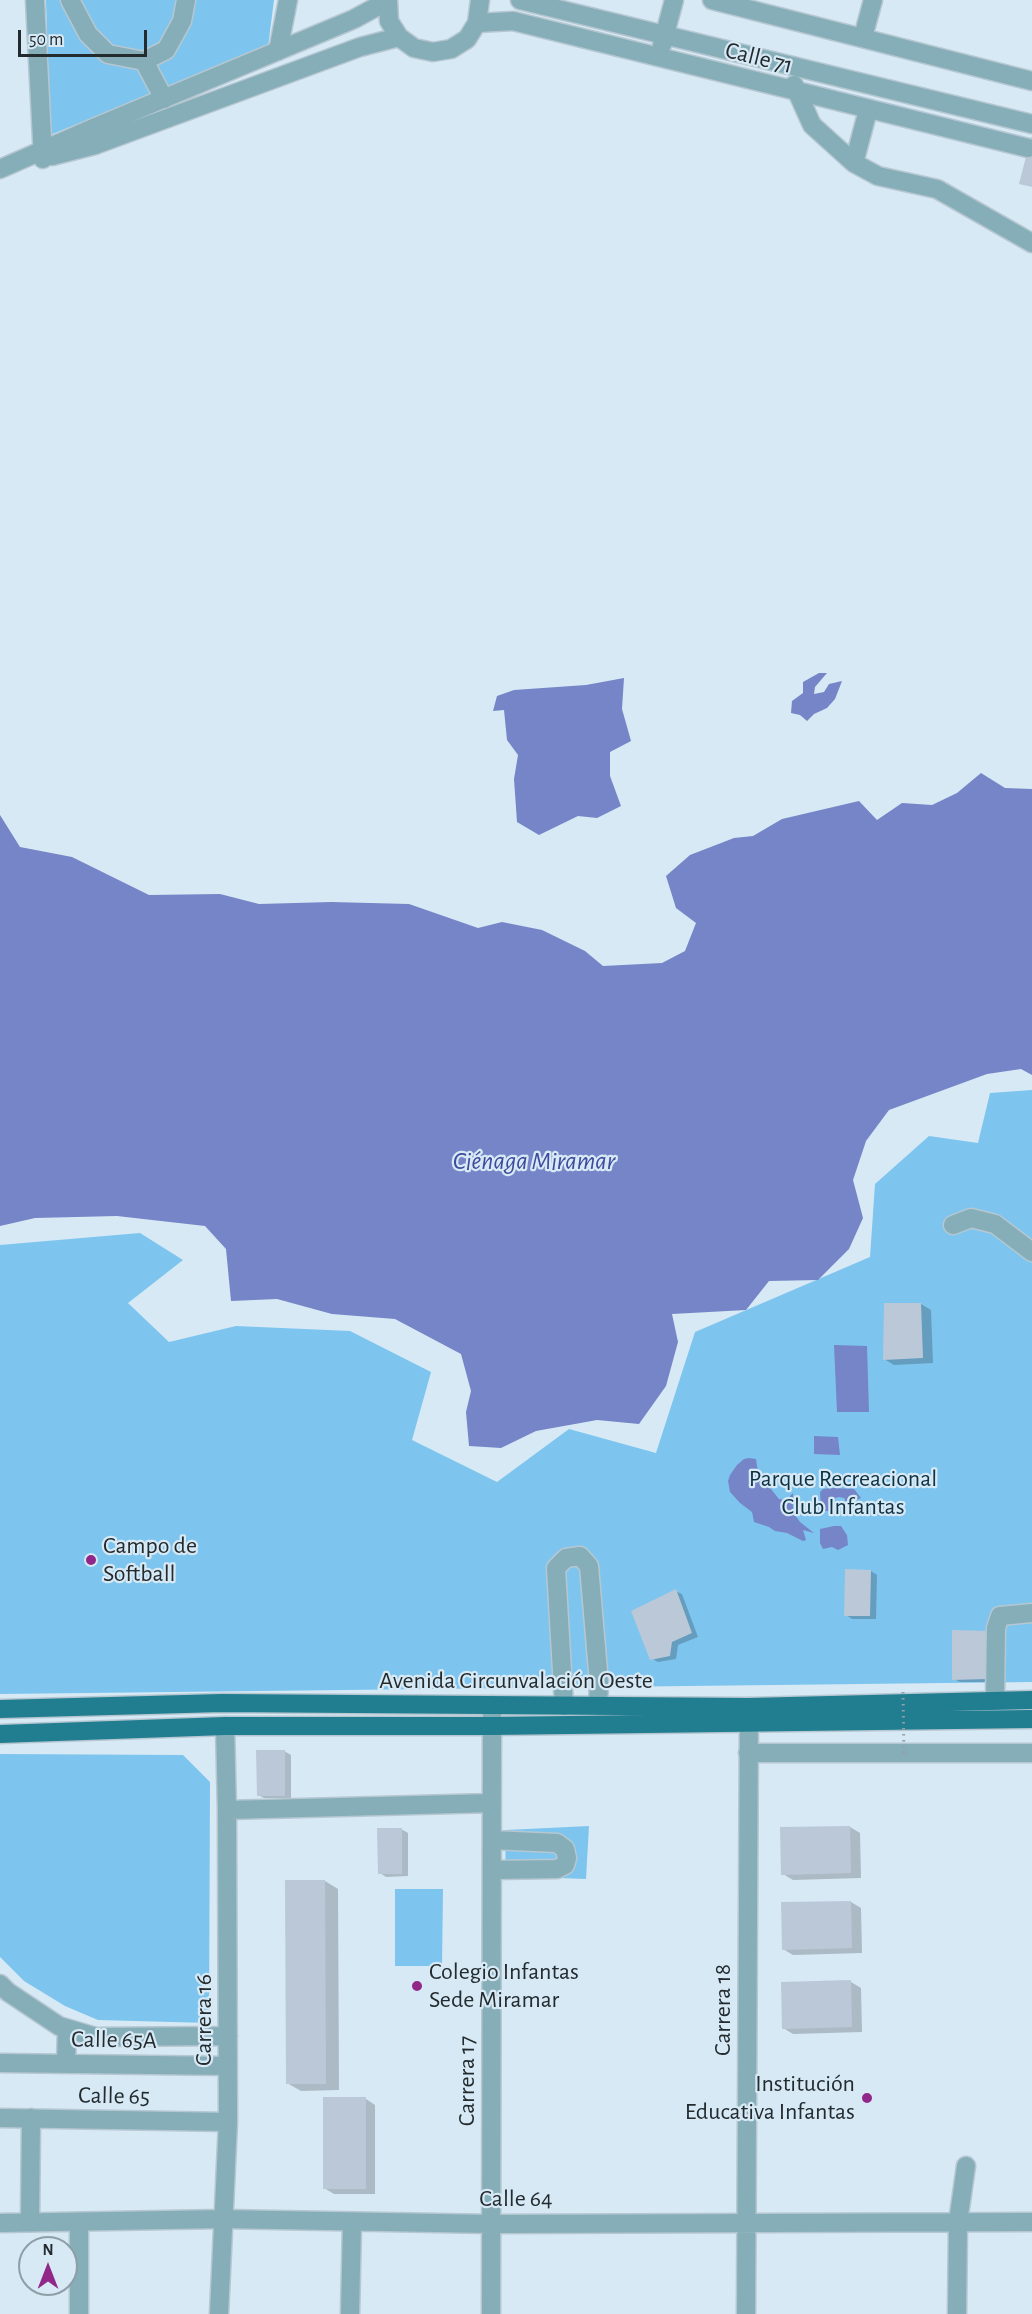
<!DOCTYPE html>
<html>
<head>
<meta charset="utf-8">
<style>
	body { margin:0 }
	#map { position:relative; width:1032px; height:2314px; overflow:hidden; background:#d6e9f5; font-family:"Alegreya Sans",sans-serif }
	canvas { display:block }
	.north { position:absolute; left:18px; top:2236px; width:60px; height:60px; box-sizing:border-box; background:#d6e9f5; border:2px solid #8e9da6; border-radius:50%; rotate:0deg; font-size:16px; font-weight:700; line-height:24px; text-align:center; color:#232b2f }
	.north::after { content:''; display:block; margin:auto; width:21px; height:27px; background:#92278a; clip-path:polygon(50% 0,100% 100%,50% 72%,0 100%) }
	.scale { position:absolute; left:18px; top:30px; width:129px; height:27px; box-sizing:border-box; border:3px solid #232b2f; border-top:0; padding-left:8px; font-size:18px; line-height:21px; white-space:nowrap; color:#232b2f; -webkit-text-stroke:4px #d6e9f5; paint-order:stroke }
</style>
</head>
<body>
<div id="map">
<canvas width="1032" height="2314"></canvas>
<div class="north">N</div>
<div class="scale">50 m</div>
</div>
<script>
const c = document.querySelector('canvas').getContext('2d');
c.lineJoin = 'round';
function fill(path, color) { c.fillStyle = color; c.fill(path, 'evenodd'); }
const toPath = rows => new Path2D(rows.map(r => 'M' + r).join(''));
function strokePath(path, color, width, dash) { c.strokeStyle = color; c.lineWidth = width; c.lineCap = dash ? 'butt' : 'round'; c.setLineDash(dash || []); c.stroke(path); }
function label(font, color, halo, rows, align = 'center') {
  c.font = font + ' "Alegreya Sans",sans-serif'; c.lineWidth = 4.5; c.setLineDash([]); c.textBaseline = 'middle'; c.strokeStyle = halo; c.fillStyle = color; for (const [text, x, y, turn = 0] of rows) {
    c.save(); c.translate(x, y); c.rotate((+turn || 0) * Math.PI / 180); c.textAlign = isNaN(turn) ? turn : align; if (halo) c.strokeText(text, 0, 0); c.fillText(text, 0, 0); c.restore();
  }
}
fill(toPath([
	[46,0,274,0,268,47,50,135],
	[1032,1090,1032,1682,0,1694,0,1245,140,1233,183,1260,128,1303,169,1342,236,1326,350,1331,431,1372,412,1440,497,1482,569,1429,656,1453,695,1332,870,1257,875,1184,929,1136,978,1143,990,1093],
	[0,1754,183,1755,210,1782,209,2023,98,2020,65,2006,24,1981,0,1957],
	[589,1826,586,1879,505,1876,506,1830],
	[395,1889,443,1889,442,1966,395,1966]
]), '#7dc5ee');
fill(toPath([
	[819,673,827,673,815,687,814,694,824,692,829,684,842,681,835,699,827,708,814,714,807,721,800,715,791,713,792,701,803,693,803,682],
	[624,678,622,709,631,741,610,752,610,776,621,806,597,818,578,816,539,835,517,822,514,779,518,755,507,740,504,710,493,711,497,696,514,690,586,685],
	[981,773,1005,788,1032,789,1032,1075,1021,1069,987,1074,889,1110,866,1141,853,1180,863,1218,849,1249,818,1280,769,1281,746,1310,672,1314,678,1342,666,1386,639,1424,597,1420,536,1431,501,1448,469,1446,466,1412,471,1391,461,1354,395,1319,332,1314,277,1299,231,1301,226,1249,205,1226,117,1216,35,1218,0,1226,0,815,20,847,72,857,149,895,220,894,259,904,331,902,409,904,478,928,502,922,542,930,585,951,603,966,662,963,685,951,696,923,676,908,666,876,690,855,734,838,753,836,782,819,859,801,877,820,902,803,932,805,957,793],
	[834,1345,867,1346,869,1412,837,1412],
	[814,1436,838,1437,840,1455,814,1454],
	[749,1458,756,1459,758,1473,779,1499,786,1500,793,1493,793,1512,800,1522,814,1533,803,1530,806,1540,803,1541,787,1533,775,1531,769,1527,754,1522,752,1512,740,1503,730,1492,728,1481,730,1475,737,1465,744,1459],
	[832,1488,854,1489,861,1498,854,1501,854,1506,850,1509,844,1498,839,1497,832,1499,829,1511,824,1511,821,1508,820,1492,823,1489],
	[834,1526,841,1526,847,1535,848,1545,838,1550,832,1547,823,1549,820,1543,820,1529]
]), '#7585c7');
fill(toPath([
	[921,1304,931,1310,933,1363,894,1365,884,1359],
	[847,1571,871,1571,877,1575,876,1619,852,1619,846,1615],
	[675,1591,682,1594,698,1637,678,1645,676,1659,658,1662,651,1658],
	[989,1632,993,1682,960,1682,954,1679],
	[284,1751,291,1755,291,1798,264,1798,258,1795],
	[850,1827,860,1833,861,1878,793,1880,783,1874],
	[401,1829,408,1833,408,1876,386,1877,380,1873],
	[325,1881,338,1889,339,2090,301,2091,287,2083],
	[851,1902,861,1908,862,1953,793,1955,783,1949],
	[851,1982,861,1988,862,2032,793,2034,783,2028],
	[366,2099,375,2105,375,2194,334,2194,324,2188]
]), '#0003');
fill(toPath([
	[1031,137,1032,137,1032,187,1019,184],
	[884,1303,921,1303,923,1358,883,1360],
	[845,1569,871,1570,870,1616,844,1616],
	[676,1589,692,1633,672,1642,670,1656,650,1660,631,1611],
	[952,1630,989,1631,987,1679,952,1680],
	[256,1750,285,1750,285,1796,257,1796],
	[850,1826,851,1873,781,1875,780,1827],
	[377,1828,402,1828,402,1874,378,1874],
	[285,1880,325,1880,326,2084,286,2084],
	[851,1901,852,1948,782,1950,781,1902],
	[851,1980,852,2027,782,2029,781,1982],
	[323,2097,366,2097,366,2189,323,2189]
]), '#bbc8d8');
const minor = toPath([
	[35,0,43,159],
	[70,0,88,34,108,54,144,61,166,50,182,21,186,0],
	[388,0,389,21,399,37,414,48,433,52,451,49,467,39,477,23,480,0],
	[520,0,1032,124],
	[712,0,1032,81],
	[477,23,513,21,1028,148],
	[863,37,873,0],
	[662,45,674,0],
	[278,51,288,0],
	[144,61,164,99],
	[794,85,812,125,854,163],
	[868,110,854,163,878,176,937,189,1032,243],
	[52,156,95,145,360,47,399,37],
	[0,169,91,129,354,19,387,1],
	[953,1225,971,1218,995,1224,1032,1252],
	[995,1700,996,1628,1000,1616,1032,1613],
	[564,1706,556,1568,566,1558,580,1556,589,1566,599,1683,598,1706],
	[748,1753,1032,1753],
	[227,1810,492,1803],
	[492,1840,557,1843,565,1849,567,1858,565,1865,557,1869,492,1870],
	[0,1984,8,1992,59,2026,96,2037,228,2036],
	[0,2063,228,2066],
	[66,2064,67,2029],
	[0,2118,228,2122],
	[30,2222,31,2118],
	[79,2222,79,2314],
	[0,2223,222,2219,491,2224,1032,2222],
	[219,2314,228,2122,227,1810,225,1726],
	[350,2314,352,2223],
	[491,2314,492,1705],
	[746,2314,749,1707],
	[957,2314,958,2222,966,2166]
]);
const major = toPath([
	[0,1709,222,1703,749,1707,1032,1700],
	[0,1734,225,1726,492,1726,1032,1719]
]);
strokePath(minor, '#b6c7d1', 21);
strokePath(major, '#b6c7d1', 21);
strokePath(minor, '#85aeb8', 18);
strokePath(major, '#217d90', 18);
strokePath(toPath([
	[903,1692,904,1758]
]), '#91a0a9', 3, [1.5, 4.5]);
for (const [x, y, r, color] of [
	[91,1560,6,"#92278a"],
	[417,1986,6,"#92278a"],
	[867,2098,6,"#92278a"]
]) { const dot = new Path2D(); dot.arc(x, y, r, 0, 2 * Math.PI); c.fillStyle = color; c.fill(dot); strokePath(dot, '#d6e9f5', 2); }
label('24px', '#232b2f', '#d6e9f5', [
	["Calle 71",759,58,14],
	["Avenida Circunvalación Oeste",516,1681],
	["Carrera 18",723,2010,-90],
	["Carrera 16",204,2020,-90],
	["Calle 65A",114,2040,1],
	["Carrera 17",467,2081,-90],
	["Calle 65",114,2096,1],
	["Calle 64",516,2199]
]);
label('24px', '#0d3244', '#d6e9f5', [
	["Parque Recreacional",843,1479],
	["Club Infantas",843,1507]
]);
label('24px', '#232b2f', '#d6e9f5', [
	["Campo de",103,1546],
	["Softball",103,1574],
	["Colegio Infantas",429,1972],
	["Sede Miramar",429,2000],
	["Institución",855,2084,"right"],
	["Educativa Infantas",855,2112,"right"]
], 'left');
label('italic 26px', '#3e4b9d', '#d6e9f5', [
	["Ciénaga Miramar",534,1161]
]);
</script>
</body>
</html>
